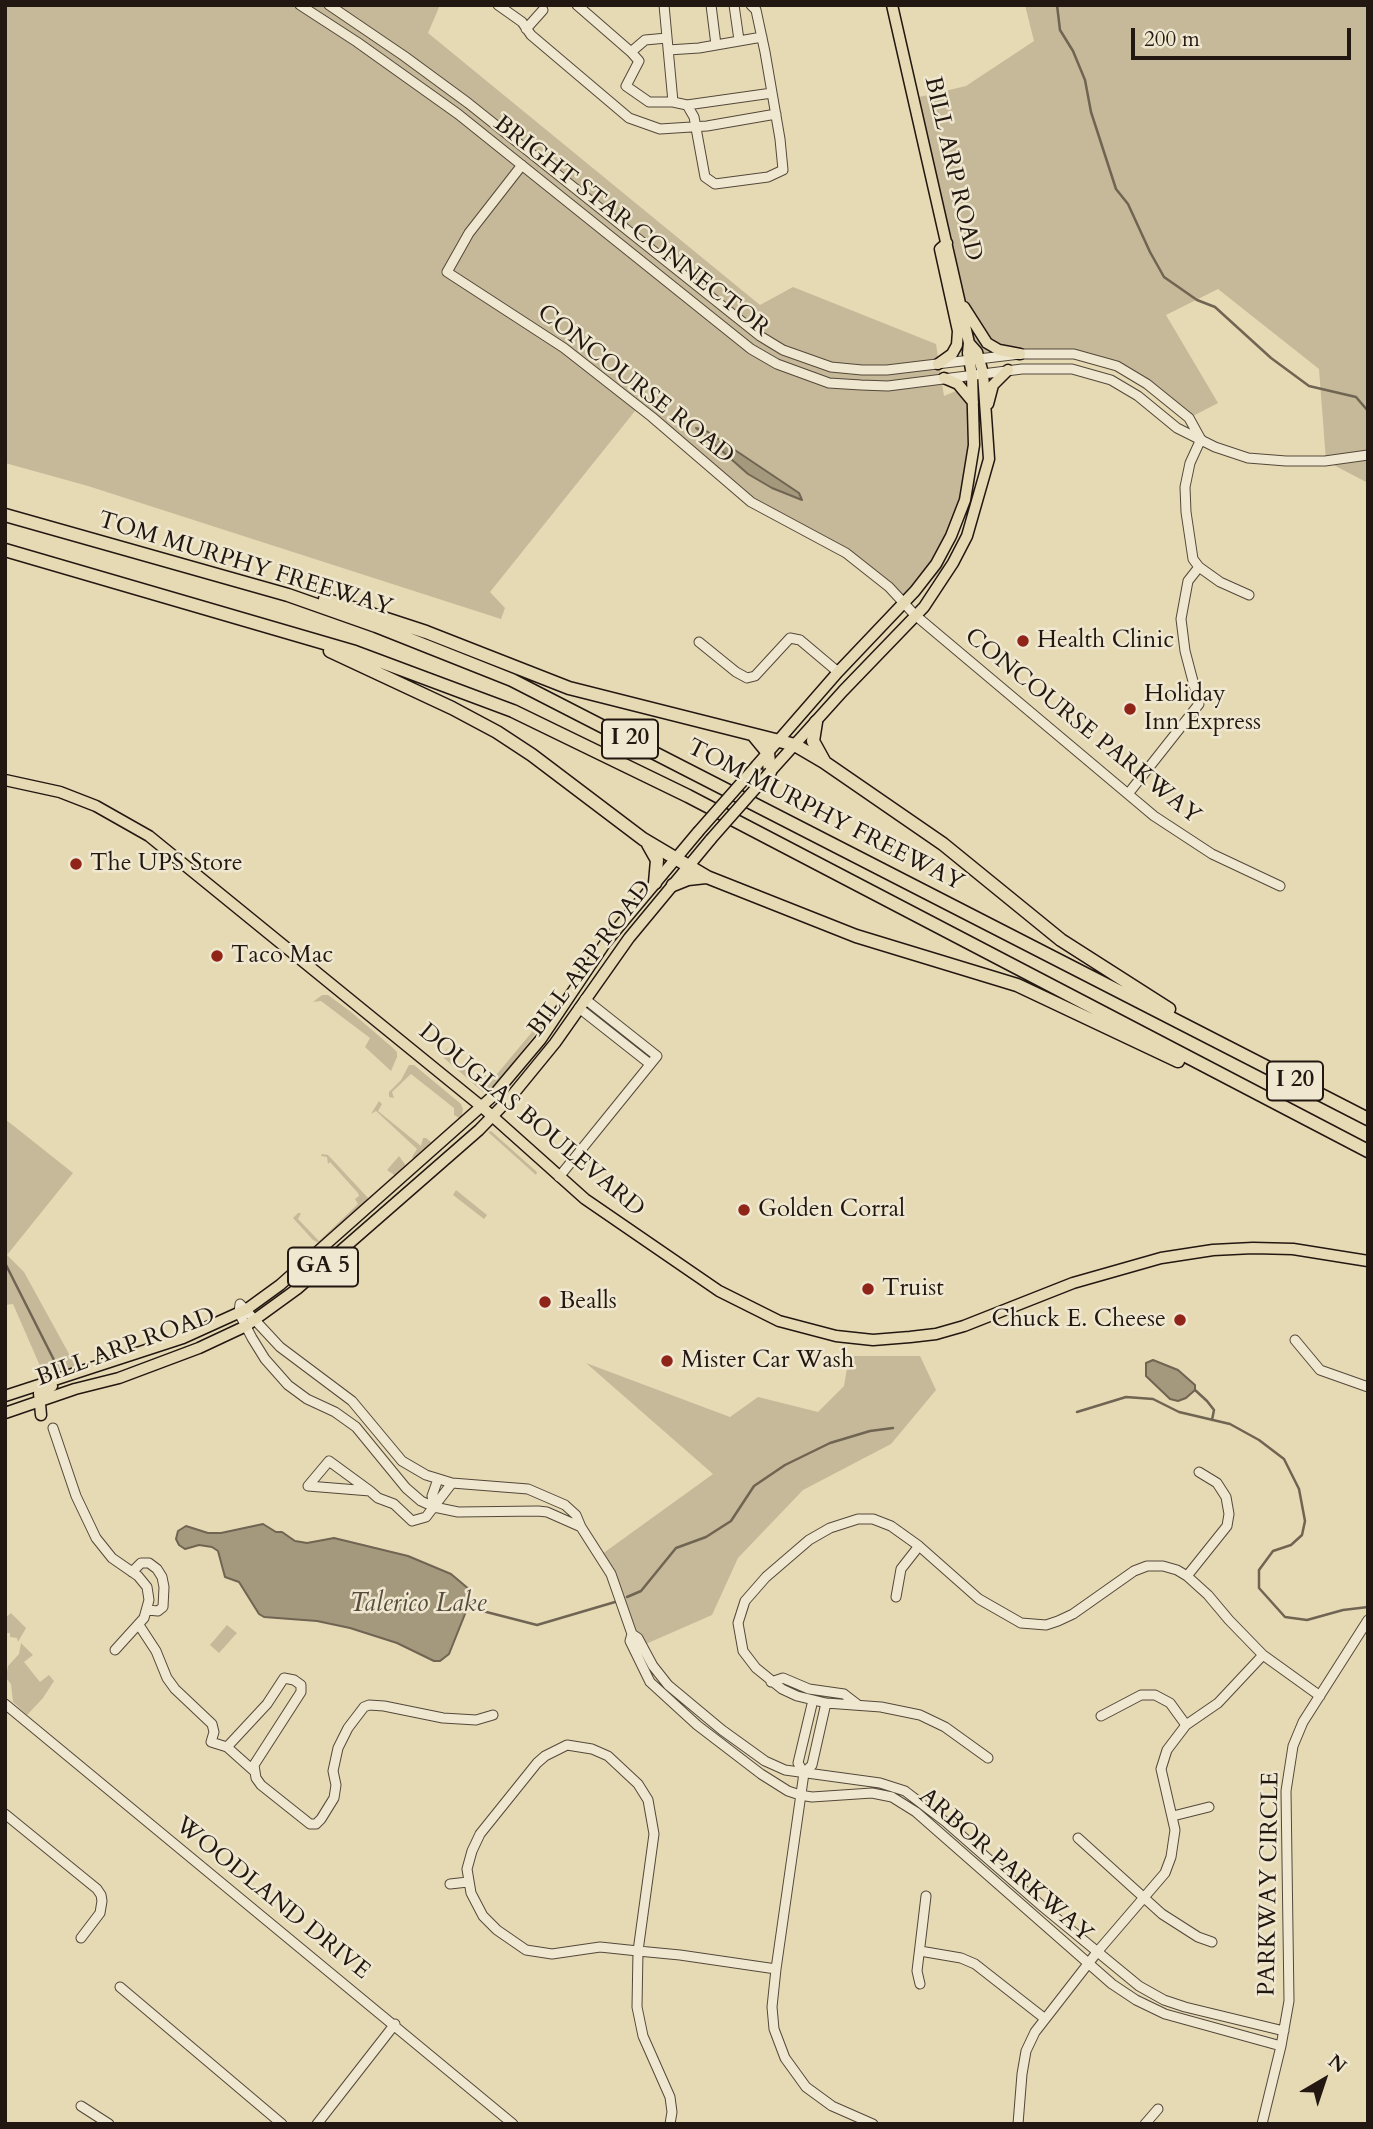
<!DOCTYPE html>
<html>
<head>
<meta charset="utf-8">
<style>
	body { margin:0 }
	#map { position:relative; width:1373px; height:2129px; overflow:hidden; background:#e6dab5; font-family:Cardo,serif }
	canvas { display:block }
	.frame { position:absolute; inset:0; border:7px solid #231711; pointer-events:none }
	.north { position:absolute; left:1289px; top:2045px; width:70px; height:70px; -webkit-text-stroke:5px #efe7cf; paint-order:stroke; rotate:39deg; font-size:19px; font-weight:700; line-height:28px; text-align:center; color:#231711 }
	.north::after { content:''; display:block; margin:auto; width:24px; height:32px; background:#231711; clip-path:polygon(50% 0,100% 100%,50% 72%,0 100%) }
	.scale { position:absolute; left:1131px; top:28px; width:220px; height:32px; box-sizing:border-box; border:4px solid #231711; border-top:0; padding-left:9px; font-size:21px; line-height:24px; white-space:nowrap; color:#231711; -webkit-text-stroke:5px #efe7cf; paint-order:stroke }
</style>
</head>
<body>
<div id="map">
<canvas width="1373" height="2129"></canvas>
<div class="frame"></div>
<div class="north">N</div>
<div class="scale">200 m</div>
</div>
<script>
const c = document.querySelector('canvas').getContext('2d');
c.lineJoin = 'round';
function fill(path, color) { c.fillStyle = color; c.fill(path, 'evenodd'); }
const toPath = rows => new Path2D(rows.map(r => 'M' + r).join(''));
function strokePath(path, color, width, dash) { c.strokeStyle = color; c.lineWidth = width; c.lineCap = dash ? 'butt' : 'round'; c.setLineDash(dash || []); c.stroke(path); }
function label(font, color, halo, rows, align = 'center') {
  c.font = font + ' Cardo,serif'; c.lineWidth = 5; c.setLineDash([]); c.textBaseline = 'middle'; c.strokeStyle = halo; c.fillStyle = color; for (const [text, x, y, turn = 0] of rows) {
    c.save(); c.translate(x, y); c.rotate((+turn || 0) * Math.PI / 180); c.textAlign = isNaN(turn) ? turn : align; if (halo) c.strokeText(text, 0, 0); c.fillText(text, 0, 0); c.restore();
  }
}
fill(toPath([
	[5,5,440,5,428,33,760,305,793,287,936,344,944,396,978,382,975,485,942,569,910,605,846,553,751,502,639,406,490,592,505,608,501,619,88,486,5,463],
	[1025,5,1368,5,1368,483,1326,461,1319,369,1218,289,1166,315,1218,403,1189,418,1133,374,1074,354,979,359,969,343,915,98,966,86,1034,41],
	[322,995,328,995,351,1012,393,1048,397,1052,397,1057,391,1071,365,1047,370,1038,321,1001,313,1002],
	[532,1024,536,1026,537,1032,491,1090,483,1092,444,1058,443,1054,448,1047,445,1054,477,1079,484,1074,492,1080,532,1032,529,1028],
	[409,1065,414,1065,461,1104,463,1109,461,1119,454,1115,454,1108,411,1074,392,1092,394,1098,389,1097,389,1092,401,1080],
	[379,1101,382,1104,378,1111,421,1146,423,1138,426,1138,431,1142,431,1147,415,1159,412,1157,417,1149,376,1111,371,1114],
	[5,1119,73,1173,7,1255,24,1272,79,1372,47,1382,13,1304,5,1305],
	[491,1131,537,1172,536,1175,488,1132],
	[322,1154,328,1155,370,1200,323,1242,319,1243,313,1240,293,1218,298,1213,301,1213,298,1219,319,1241,358,1204,355,1199,359,1196,358,1193,330,1162,328,1164,327,1157,321,1156],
	[399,1156,407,1167,397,1177,387,1170],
	[456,1190,487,1215,484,1219,453,1195],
	[849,1356,920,1356,936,1390,891,1444,803,1490,738,1558,712,1615,632,1650,605,1571,598,1557,713,1474,586,1363,730,1417,758,1397,818,1412,844,1386],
	[11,1613,26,1628,18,1642,17,1638,10,1637,10,1633,5,1633,5,1618],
	[227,1625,237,1633,219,1653,210,1645],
	[21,1643,33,1655,24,1662,40,1682,49,1675,54,1681,43,1698,27,1715,13,1702,11,1684,6,1678,8,1666,19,1654]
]), '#c5b999');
const water = toPath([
	[696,428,705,430,799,493,802,500,772,488,748,474,696,428],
	[1153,1360,1178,1370,1195,1385,1195,1390,1186,1398,1178,1401,1170,1399,1146,1376,1146,1363,1153,1360],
	[263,1524,276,1532,282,1532,295,1541,307,1543,334,1538,408,1556,451,1574,470,1590,465,1614,449,1654,440,1661,434,1661,397,1643,350,1628,317,1621,264,1617,259,1614,239,1582,225,1577,218,1551,212,1547,199,1545,185,1549,179,1545,176,1539,178,1531,186,1526,208,1533,221,1533,263,1524]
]);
fill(water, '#a4987d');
strokePath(water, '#706452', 2);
strokePath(toPath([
	[1057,5,1060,30,1073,51,1085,80,1091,112,1116,189,1128,204,1150,252,1164,277,1197,300,1215,307,1271,358,1309,386,1356,397,1368,411],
	[5,1263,57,1366],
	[1195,1390,1207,1401,1214,1410,1212,1420],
	[1077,1412,1126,1397,1153,1399,1179,1412,1230,1424,1259,1440,1284,1459,1299,1489,1305,1521,1302,1535,1291,1545,1273,1551,1259,1570,1259,1588,1285,1617,1307,1620,1343,1610,1368,1607],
	[627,1597,641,1591,676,1548,706,1537,731,1521,754,1486,785,1465,830,1443,870,1431,893,1428],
	[467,1607,537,1625,615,1602]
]), '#706452', 2.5);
const minor = toPath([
	[300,5,357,42,458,114,751,349,777,364,829,383,861,385,888,386,1022,369,1072,369,1111,380,1138,396,1177,428,1215,447,1248,458,1286,461,1325,461,1368,455],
	[329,5,404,56,468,103,760,336,783,350,831,367,862,370,887,370,1020,354,1074,354,1117,366,1147,384,1189,418,1200,438],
	[498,5,522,22,531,35,629,118,660,129,707,126,776,114],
	[577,5,631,52,645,40,667,38],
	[664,5,673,102,687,105,694,117,705,177,715,184,768,177,783,170,780,139,765,52,756,10,751,5],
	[711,5,716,45],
	[734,5,739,40],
	[526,29,543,10],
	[668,50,699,48,762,37],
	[631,52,639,61,626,86,649,102,673,102],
	[687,105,772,93],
	[522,165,469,233,447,272,564,348,652,417,751,502,846,553,889,587,915,615,1154,816,1212,854,1280,886],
	[1201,439,1190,463,1185,487,1186,512,1193,559,1199,567,1220,582,1249,595],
	[699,642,736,672,747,678,755,676,790,638,800,640,838,672],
	[1128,794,1199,704,1185,651,1181,619,1188,581,1199,567],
	[579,1008,650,1064],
	[559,1177,657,1056,585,999],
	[1295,1340,1320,1370,1368,1387],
	[53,1428,76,1496,96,1538,112,1558,138,1576,147,1587,149,1600,144,1618,115,1650],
	[370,1491,308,1486,329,1461,370,1491,378,1498,394,1504,412,1521,426,1517,452,1483],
	[434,1507,432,1496,438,1479],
	[581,1527,547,1512,538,1511,458,1512,434,1507,421,1501,406,1488,356,1427,335,1412,307,1399,288,1385,265,1359,252,1338,239,1313,240,1304,280,1347,352,1401,402,1461,426,1475,452,1483,528,1489,565,1505,576,1515,581,1527,611,1574,632,1634,630,1641,650,1682,697,1725,761,1774,788,1791,800,1795,812,1797,872,1793,892,1797,916,1812,1112,1984,1136,2000,1165,2014,1281,2046],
	[132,1572,141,1563,149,1563,157,1569,162,1577,164,1587,163,1607,158,1611,147,1610],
	[1187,1576,1227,1526,1229,1514,1226,1497,1217,1483,1199,1472],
	[896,1597,901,1569,919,1546],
	[139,1625,156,1651,167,1678,175,1689,212,1724,214,1732,211,1742,227,1747,267,1704,284,1678,294,1680,301,1685,301,1692,254,1765,256,1778,261,1785,310,1824,316,1824,321,1819,334,1798,336,1785,333,1771,338,1748,348,1728,364,1707,369,1705,384,1706,443,1718,476,1720,493,1715],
	[632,1634,638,1638,653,1666,668,1685,722,1730,765,1761,785,1770,880,1783,905,1791,947,1823,1043,1907,1139,1986,1164,2000,1185,2007,1284,2031],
	[771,1682,783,1678,809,1689,844,1694,857,1704],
	[813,1700,798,1763,804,1773,776,1969,772,2007,774,2029,785,2058,806,2087,832,2106,873,2124],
	[5,1704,513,2124],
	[1101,1716,1141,1695,1155,1695,1170,1703,1186,1725],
	[227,1747,255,1772],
	[988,1758,945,1727,920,1715,881,1707,826,1703,797,1696,782,1689,756,1668,743,1651,738,1623,745,1601,766,1577,809,1540,830,1528,858,1519,873,1519,891,1526,919,1546,979,1599,1021,1623,1046,1625,1058,1621,1073,1614,1134,1571,1147,1566,1163,1566,1177,1570,1187,1576,1208,1595,1229,1620,1263,1655,1320,1696],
	[804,1773,812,1765,826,1703],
	[5,1814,97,1889,101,1895,102,1901,100,1913,81,1938],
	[1173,1816,1209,1807],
	[1078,1838,1162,1914,1198,1937,1212,1942],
	[450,1884,468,1882],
	[920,1951,961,1958,975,1964,1044,2018],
	[920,1984,917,1971,926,1896],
	[120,1987,282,2124],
	[81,2106,109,2124],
	[317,2124,395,2024],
	[670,2124,672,2112,670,2097,643,2036,637,2007,638,1951,654,1834,648,1800,638,1784,608,1756,592,1749,567,1745,545,1756,537,1763,480,1834,472,1851,467,1869,471,1893,483,1916,497,1930,526,1950,552,1954,600,1947,638,1951,680,1955,776,1969],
	[1018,2124,1022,2074,1026,2051,1035,2032,1098,1951,1165,1873,1171,1857,1175,1830,1161,1769,1167,1750,1186,1725,1218,1703,1263,1655],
	[1145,2124,1158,2109],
	[1262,2124,1281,2046,1289,2001,1286,1791,1293,1746,1303,1722,1368,1620]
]);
const major = toPath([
	[964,307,987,343,999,350,1020,354],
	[938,364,952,354,957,345,958,331,940,249,947,243],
	[944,378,958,384,973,402],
	[988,404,993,385,1008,370],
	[757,765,838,672,915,591,936,564,951,536,965,500,974,445,972,375,968,353,969,343,892,5],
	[770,772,843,691,924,607,953,563,967,536,989,459,983,373,977,352,969,343],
	[5,780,60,792,96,806,149,836,482,1107,585,1199,719,1291,779,1321,836,1336,873,1340,910,1337,936,1334,964,1326,1073,1283,1161,1258,1213,1250,1253,1248,1293,1249,1368,1261],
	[5,1396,183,1338,247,1309,280,1285,493,1096,541,1039,606,942,698,832],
	[5,1413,75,1389,119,1378,199,1348,246,1326,297,1289,479,1130,510,1098,555,1043,629,938,711,839],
	[41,1415,39,1393,52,1386]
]);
const highway = toPath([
	[5,515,288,595,376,626,512,680,1368,1119],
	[5,550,355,652,513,711,688,796,1368,1151],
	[325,599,426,632,569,688,795,745,824,762,943,844,1061,940,1169,1009],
	[330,651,452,708,497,732,532,755,643,839,707,877,856,936,1017,985,1178,1061],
	[816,722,813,741,824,761],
	[754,736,768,753,770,772],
	[648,844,657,860,655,883],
	[673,885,688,879,706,877]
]);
strokePath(minor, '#54483a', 11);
strokePath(major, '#231711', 13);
strokePath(highway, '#231711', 15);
strokePath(minor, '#efe7cf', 9);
strokePath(major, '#e6dab5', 10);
strokePath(highway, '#e6dab5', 12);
const majorBridge = toPath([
	[698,832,757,765],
	[711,839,770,772]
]);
strokePath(majorBridge, '#231711', 13, []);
strokePath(majorBridge, '#e6dab5', 10);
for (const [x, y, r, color] of [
	[1023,641,7,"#8f2418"],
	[1130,709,7,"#8f2418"],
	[76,864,7,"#8f2418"],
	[217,956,7,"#8f2418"],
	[744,1210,7,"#8f2418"],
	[868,1289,7,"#8f2418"],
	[545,1302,7,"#8f2418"],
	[1180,1320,7,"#8f2418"],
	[667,1361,7,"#8f2418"]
]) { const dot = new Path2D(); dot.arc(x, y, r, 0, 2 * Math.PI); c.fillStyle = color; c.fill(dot); strokePath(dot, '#efe7cf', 2.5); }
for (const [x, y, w] of [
	[630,739,56],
	[1295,1081,56],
	[323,1267,70]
]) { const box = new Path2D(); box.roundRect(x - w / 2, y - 19.5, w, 39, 5); c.fillStyle = '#efe7cf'; c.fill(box); strokePath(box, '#231711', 2); }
label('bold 23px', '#231711', null, [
	["I 20",630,739],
	["I 20",1295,1081],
	["GA 5",323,1267]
]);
label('24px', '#231711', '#efe7cf', [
	["BILL ARP ROAD",952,169,77],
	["BRIGHT STAR CONNECTOR",631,227,38],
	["CONCOURSE ROAD",635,385,38],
	["TOM MURPHY FREEWAY",245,565,17],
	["CONCOURSE PARKWAY",1082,727,39],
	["TOM MURPHY FREEWAY",825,816,27],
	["BILL ARP ROAD",591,959,-53],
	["DOUGLAS BOULEVARD",531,1121,40],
	["BILL ARP ROAD",126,1348,-20],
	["ARBOR PARKWAY",1005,1866,41],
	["PARKWAY CIRCLE",1270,1884,-89],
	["WOODLAND DRIVE",272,1899,39]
]);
label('24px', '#231711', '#efe7cf', [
	["Health Clinic",1037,641],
	["Holiday",1144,695],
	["Inn Express",1144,723],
	["The UPS Store",90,864],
	["Taco Mac",231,956],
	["Golden Corral",758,1210],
	["Truist",882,1289],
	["Bealls",559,1302],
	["Chuck E. Cheese",1166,1320,"right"],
	["Mister Car Wash",681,1361]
], 'left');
label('italic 26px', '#574b3c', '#efe7cf', [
	["Talerico Lake",418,1605]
]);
</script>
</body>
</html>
